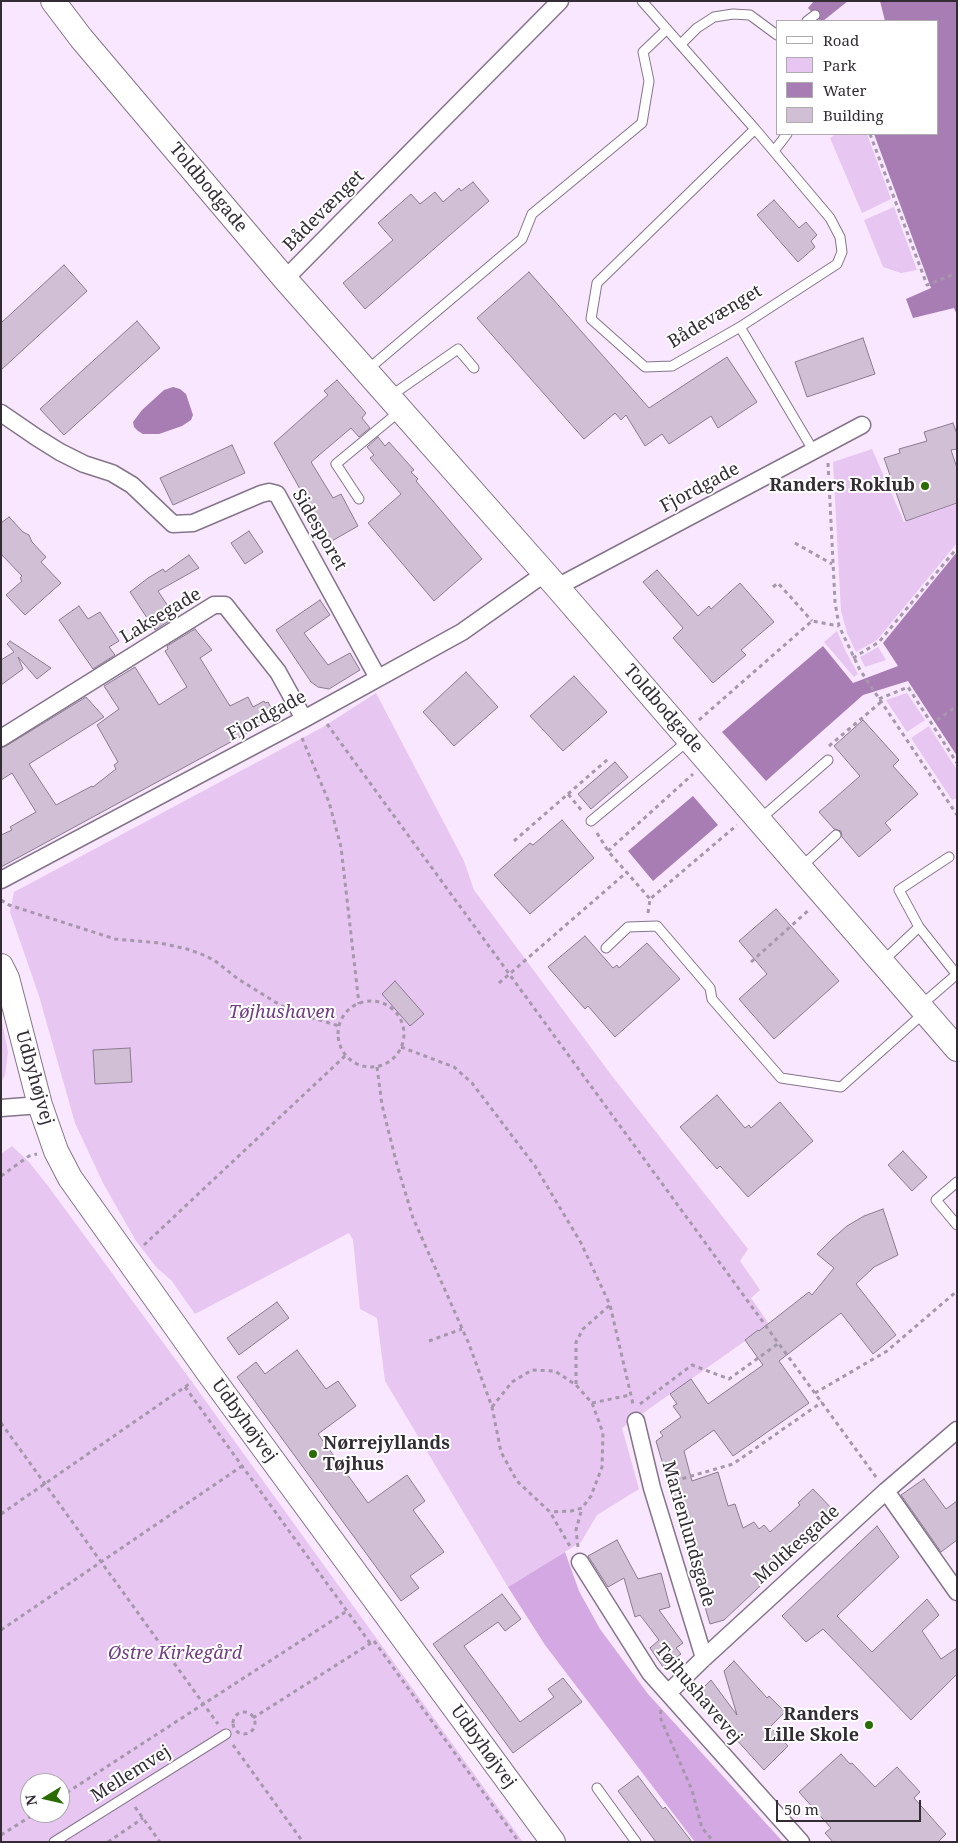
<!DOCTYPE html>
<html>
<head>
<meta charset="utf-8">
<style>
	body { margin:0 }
	#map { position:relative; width:958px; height:1843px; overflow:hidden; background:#f9e7ff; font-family:"Noto Serif",serif }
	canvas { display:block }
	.frame { position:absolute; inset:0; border:2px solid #332c35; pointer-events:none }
	.legend { position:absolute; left:776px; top:20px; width:162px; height:115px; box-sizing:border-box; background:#fff; border:1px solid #adabae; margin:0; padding:6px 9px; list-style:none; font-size:15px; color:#332c35 }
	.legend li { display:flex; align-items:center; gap:10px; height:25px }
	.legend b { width:25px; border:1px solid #adabae }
	.north { position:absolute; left:20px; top:1773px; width:50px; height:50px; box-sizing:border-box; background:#fff; border:1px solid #adabae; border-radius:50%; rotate:261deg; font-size:14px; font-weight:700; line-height:20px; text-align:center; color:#332c35 }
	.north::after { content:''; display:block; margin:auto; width:18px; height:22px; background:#2a6c01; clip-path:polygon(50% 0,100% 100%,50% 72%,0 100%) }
	.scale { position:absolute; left:776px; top:1800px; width:145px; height:22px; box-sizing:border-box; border:2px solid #332c35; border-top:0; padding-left:6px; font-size:15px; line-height:18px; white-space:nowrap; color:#332c35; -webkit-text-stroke:4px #fff; paint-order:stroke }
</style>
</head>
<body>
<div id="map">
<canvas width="958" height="1843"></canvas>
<div class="frame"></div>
<ul class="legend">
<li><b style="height:6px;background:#fff"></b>Road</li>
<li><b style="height:14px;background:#e7c6f2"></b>Park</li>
<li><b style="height:14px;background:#a77db4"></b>Water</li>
<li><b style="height:14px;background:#d1bfd6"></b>Building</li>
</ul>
<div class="north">N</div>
<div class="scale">50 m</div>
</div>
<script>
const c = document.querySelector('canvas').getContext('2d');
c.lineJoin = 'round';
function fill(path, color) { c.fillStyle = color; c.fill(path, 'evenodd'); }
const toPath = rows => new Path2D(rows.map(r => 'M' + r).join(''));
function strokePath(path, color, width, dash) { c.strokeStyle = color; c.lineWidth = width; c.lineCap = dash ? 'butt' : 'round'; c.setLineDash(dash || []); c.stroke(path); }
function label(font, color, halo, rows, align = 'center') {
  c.font = font + ' "Noto Serif",serif'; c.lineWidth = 4; c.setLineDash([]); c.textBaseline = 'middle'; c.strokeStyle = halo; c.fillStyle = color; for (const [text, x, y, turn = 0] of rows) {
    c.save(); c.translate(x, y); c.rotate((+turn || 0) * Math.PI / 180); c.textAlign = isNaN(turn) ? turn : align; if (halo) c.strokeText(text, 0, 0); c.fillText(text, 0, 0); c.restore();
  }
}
fill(toPath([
	[836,134,867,134,891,199,862,213,830,138],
	[894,207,917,270,901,273,883,267,864,220],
	[872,449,904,522,957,504,957,543,877,640,856,652,847,633,841,611,833,462],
	[837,631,846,652,858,674,854,677,824,642],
	[878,647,886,660,865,667,860,657],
	[376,693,464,861,474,890,612,1076,748,1249,740,1261,760,1290,751,1298,769,1324,622,1428,639,1489,597,1515,581,1542,508,1587,385,1381,377,1318,360,1309,353,1240,349,1233,195,1314,171,1280,157,1268,136,1241,103,1183,75,1123,39,996,10,912,14,892,323,727],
	[907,693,925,720,907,732,886,700],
	[929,726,957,770,957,798,952,800,911,738],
	[1,1017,8,1052,5,1075,1,1083],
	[12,1146,29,1162,48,1186,192,1382,523,1842,1,1842,1,1154],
	[30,1783,60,1783,60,1813,30,1813]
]), '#e7c6f2');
fill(toPath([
	[565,1552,579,1591,600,1629,648,1694,783,1842,695,1842,545,1645,508,1587]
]), '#d4a8e2');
fill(toPath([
	[814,1,848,1,823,21,820,21,808,8],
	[880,1,957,1,957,315,954,308,913,318,906,299,931,288,874,134,937,134,937,21,885,21],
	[173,387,180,389,186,394,193,415,191,420,182,426,159,434,143,434,138,431,134,427,133,422,142,410,164,390],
	[957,552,957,756,908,681,863,695,766,781,722,732,823,646,853,683,898,666,883,643],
	[693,796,718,825,653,881,628,851]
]), '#a77db4');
const building = toPath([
	[473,182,489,201,365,309,343,283,393,240,378,223,411,194,420,204,435,192,443,202,459,188,461,191,473,182],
	[774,200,799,228,806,222,817,235,811,241,815,247,798,262,757,215,774,200],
	[64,265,87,291,1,370,1,323,64,265],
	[529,272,649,408,727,357,757,402,718,428,711,416,669,444,662,434,645,446,626,415,621,420,615,413,584,439,477,318,529,272],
	[137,321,160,348,64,435,40,409,137,321],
	[863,338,875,374,807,397,795,362,863,338],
	[337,380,366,413,362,418,370,428,359,437,351,428,311,462,333,498,341,494,358,526,330,542,274,443,328,395,324,391,337,380],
	[953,423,957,434,957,449,951,450,957,468,957,503,906,521,884,458,900,453,899,449,927,441,924,432,953,423],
	[378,437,385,446,389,442,414,470,411,472,418,479,416,481,482,559,434,601,368,523,401,494,370,458,374,455,367,447,378,437],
	[232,445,245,473,173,505,160,478,232,445],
	[9,517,23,532,29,535,32,542,46,557,41,562,61,583,25,615,6,595,22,581,20,578,22,576,1,554,1,523,9,517],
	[249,531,263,552,245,564,231,543,249,531],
	[189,555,199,568,158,591,175,617,155,630,130,592,148,578,163,569,165,572,189,555],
	[657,570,698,616,709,606,711,609,740,583,774,622,741,650,746,655,713,683,673,638,683,628,643,582,657,570],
	[320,600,330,615,304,633,328,665,350,653,360,670,329,689,318,687,311,682,276,630,320,600],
	[79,606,88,619,100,612,119,641,109,647,115,655,93,669,59,620,79,606],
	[195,629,212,650,200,658,230,706,248,697,253,707,264,701,265,703,268,702,275,715,272,717,273,719,1,867,1,835,12,830,10,827,36,812,12,773,1,780,1,748,6,746,86,697,104,717,29,764,56,805,92,786,93,787,116,769,114,765,118,762,97,725,119,709,104,686,135,667,159,705,187,687,165,651,168,649,167,646,195,629],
	[10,641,51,668,37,679,18,657,23,669,1,685,1,660,14,652,7,644,10,641],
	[466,672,498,707,454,746,423,712,466,672],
	[574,676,607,712,563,751,530,716,574,676],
	[863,720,899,760,893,766,918,794,885,823,891,830,859,857,842,837,841,831,834,829,819,812,860,776,834,746,863,720],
	[615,762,628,777,591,809,578,794,615,762],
	[562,820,594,858,530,914,494,875,530,843,533,845,562,820],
	[776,909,839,981,774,1039,739,999,767,974,739,941,776,909],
	[585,936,613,968,617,965,619,968,647,943,680,979,615,1037,588,1006,585,1009,548,967,585,936],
	[395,981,424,1014,410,1026,382,994,395,981],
	[130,1048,132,1082,95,1084,93,1050,130,1048],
	[717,1095,745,1128,749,1125,751,1128,780,1102,813,1141,748,1197,720,1166,717,1169,680,1127,717,1095],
	[903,1151,927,1177,912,1191,888,1165,903,1151],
	[883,1209,898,1255,874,1267,856,1284,896,1335,873,1354,841,1313,779,1361,809,1403,733,1456,714,1430,684,1451,692,1481,718,1472,728,1506,735,1504,743,1528,754,1522,759,1529,764,1525,770,1532,800,1505,798,1503,813,1489,837,1514,724,1620,710,1624,656,1441,663,1436,660,1432,681,1417,673,1406,677,1404,670,1394,691,1379,708,1404,763,1365,745,1340,758,1330,759,1331,809,1292,812,1295,834,1268,817,1254,832,1239,847,1226,864,1216,883,1209],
	[277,1302,289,1318,239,1355,227,1338,277,1302],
	[297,1350,326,1389,338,1381,356,1406,318,1434,368,1503,407,1475,425,1501,413,1510,444,1552,410,1576,419,1588,401,1601,237,1377,256,1362,265,1374,297,1350],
	[924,1479,946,1509,957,1501,957,1540,941,1552,901,1495,924,1479],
	[877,1526,899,1557,837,1616,872,1652,927,1599,939,1615,922,1631,941,1659,957,1648,957,1674,911,1720,823,1629,806,1642,782,1616,877,1526],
	[617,1540,638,1579,661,1573,670,1607,659,1610,683,1643,676,1648,681,1654,663,1667,650,1648,659,1640,640,1615,635,1617,624,1578,608,1587,588,1556,617,1540],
	[502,1594,521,1619,505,1631,498,1622,464,1646,520,1722,554,1697,548,1689,563,1678,582,1702,513,1753,433,1644,502,1594],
	[734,1661,767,1698,769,1696,785,1712,770,1727,788,1746,764,1770,696,1695,711,1680,737,1715,724,1671,734,1661],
	[841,1754,850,1764,852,1763,875,1787,897,1767,920,1792,914,1798,946,1834,938,1842,833,1842,825,1833,831,1828,799,1792,841,1754],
	[638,1776,663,1809,665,1807,692,1842,656,1842,618,1791,638,1776]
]);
fill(building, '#d1bfd6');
strokePath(building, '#8b7b90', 1);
const lane = toPath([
	[642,1,755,129,830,218,840,237,842,252,837,264,740,327,672,366,645,367,591,319,597,283,755,129],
	[807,21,815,15],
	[681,44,697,28,714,17,733,14,750,15,777,35],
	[774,151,787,134],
	[740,327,813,450],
	[366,371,522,239,532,214,642,123,649,81,643,52,667,29],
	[389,397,458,349,474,368],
	[359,499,336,464,400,411],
	[759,820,828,760],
	[591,821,689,740],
	[949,857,899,890,919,927,957,975],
	[800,868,836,835],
	[606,948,628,927,657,926,710,988,712,999,781,1078,841,1087,925,1012],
	[882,962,919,927],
	[920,1006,956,975],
	[957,1182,936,1200,957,1225],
	[597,1788,636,1842],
	[54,1842,226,1734]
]);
const street = toPath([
	[285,279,560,1],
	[1,413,36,437,60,452,84,464,112,473,132,485,173,524,193,523,261,494,269,492,277,494,378,678],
	[557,587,862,425],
	[1,738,214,605,225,605,278,672,304,719],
	[1,880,304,719,462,632,544,574],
	[1,1108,40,1105],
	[636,1421,652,1488,704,1658],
	[886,1491,957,1592],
	[580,1562,650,1673,801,1842],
	[668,1693,704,1658,886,1491,957,1430]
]);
const secondary = toPath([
	[53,1,81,38,285,279,557,587,957,1049],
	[1,966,7,978,40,1105,56,1151,70,1178,208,1372,553,1842]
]);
strokePath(lane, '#85758a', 11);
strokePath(street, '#85758a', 19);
strokePath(secondary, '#85758a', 26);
strokePath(toPath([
	[870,134,927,285,952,275],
	[828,463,835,602,839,626,860,670,957,815],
	[795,543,832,564],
	[773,587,778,583,812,621],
	[853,658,879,642,957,548],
	[879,699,908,687,957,763],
	[699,720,812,621,839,626],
	[937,720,957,706],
	[327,724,876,1477],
	[302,738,329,802,341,847,359,1004],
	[829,746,881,702],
	[568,794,608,759],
	[597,833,608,851,650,899],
	[514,841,568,794,582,811],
	[608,851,693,774],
	[1,900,9,905,115,939,160,943,187,949,201,954,214,960,238,979,280,1005,300,1014,339,1026],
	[648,913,650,899,737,825],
	[751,962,810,909],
	[499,983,627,872],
	'338 1034a33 33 0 1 1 66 0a33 33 0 1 1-66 0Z',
	[401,1047,454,1067,472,1083,535,1166,581,1243,610,1305,633,1404],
	[377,1067,382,1105,397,1165,413,1218,469,1344,492,1407,501,1452,517,1481,550,1512,571,1548],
	[1,1176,29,1156,37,1154],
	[144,1245,346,1055],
	[429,1341,462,1329],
	[576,1384,576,1342,583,1329,610,1305],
	[185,1387,370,1643],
	[815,1393,887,1351,957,1291],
	[592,1403,630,1395],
	[640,1404,692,1365,729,1379,779,1343],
	[492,1407,512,1382,532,1370,555,1371,576,1385,592,1403,603,1433,602,1467,591,1496,582,1508,571,1511,550,1512],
	[1,1423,218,1724],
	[667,1483,733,1464,822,1402],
	[1,1514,192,1382],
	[578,1547,576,1530,582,1508],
	[1,1630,242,1466],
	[374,1641,519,1842],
	[661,1710,660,1717,692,1790,702,1828,714,1842],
	'233 1723a11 11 0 1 1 22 0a11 11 0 1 1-22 0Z',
	[253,1718,371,1643],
	[233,1745,303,1842],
	[60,1797,347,1611],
	[135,1807,160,1842],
	[1,1835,36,1813],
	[108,1842,143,1818]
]), '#a598aa', 3, [4, 4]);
strokePath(lane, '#fff', 9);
strokePath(street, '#fff', 16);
strokePath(secondary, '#fff', 24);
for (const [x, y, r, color] of [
	[925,486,5,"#2a6c01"],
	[313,1454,5,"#2a6c01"],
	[869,1725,5,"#2a6c01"]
]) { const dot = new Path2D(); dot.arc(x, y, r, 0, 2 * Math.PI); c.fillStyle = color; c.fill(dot); strokePath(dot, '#fff', 2); }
label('18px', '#332c35', '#fff', [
	["Toldbodgade",208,188,50],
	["Bådevænget",324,211,-45],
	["Bådevænget",715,317,-31],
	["Fjordgade",700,488,-28],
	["Sidesporet",319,530,60],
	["Laksegade",161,616,-31],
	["Toldbodgade",663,709,49],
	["Fjordgade",267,716,-28],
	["Udbyhøjvej",34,1078,74],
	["Udbyhøjvej",244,1421,54],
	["Marienlundsgade",688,1534,74],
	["Moltkesgade",797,1545,-42],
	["Tøjhushavevej",698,1694,50],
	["Udbyhøjvej",483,1747,54],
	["Mellemvej",131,1774,-32]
]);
label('bold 18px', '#332c35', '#fff', [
	["Randers Roklub",915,486],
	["Nørrejyllands",323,1444,"left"],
	["Tøjhus",323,1465,"left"],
	["Randers",859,1715],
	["Lille Skole",859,1736]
], 'right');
label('italic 18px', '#733d83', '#fff', [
	["Tøjhushaven",282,1013],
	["Østre Kirkegård",175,1654]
]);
</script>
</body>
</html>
